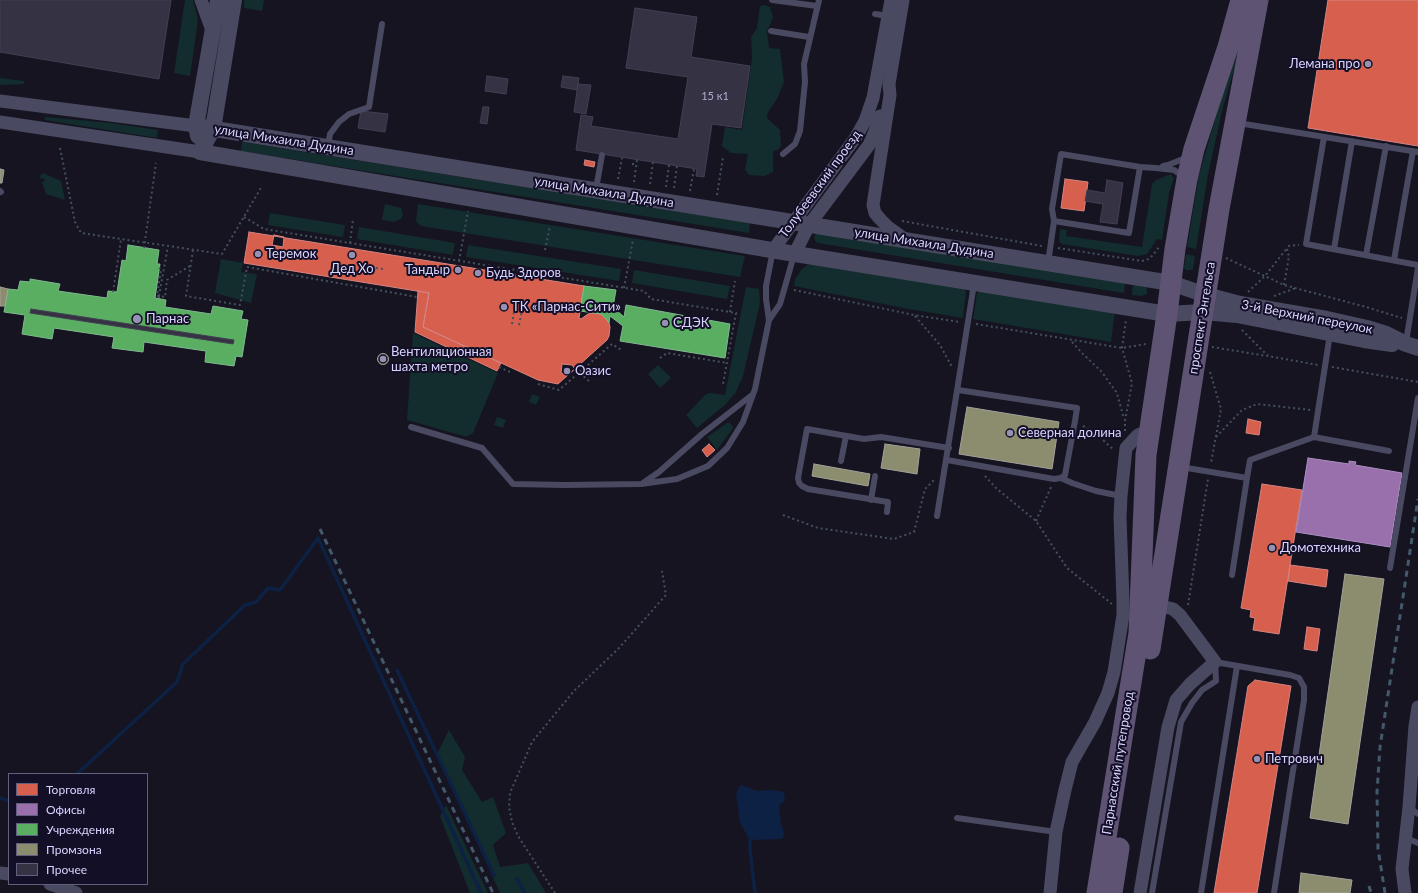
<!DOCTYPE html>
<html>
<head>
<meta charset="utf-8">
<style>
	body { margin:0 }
	#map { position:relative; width:1418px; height:893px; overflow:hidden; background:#161421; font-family:Lato,sans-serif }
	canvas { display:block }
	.legend { position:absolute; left:8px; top:773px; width:140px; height:112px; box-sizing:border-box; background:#130f26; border:1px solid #625e7d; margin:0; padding:5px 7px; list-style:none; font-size:12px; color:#d9d4ff }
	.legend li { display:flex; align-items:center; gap:8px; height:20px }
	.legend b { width:20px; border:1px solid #625e7d }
</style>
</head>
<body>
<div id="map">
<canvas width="1418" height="893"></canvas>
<ul class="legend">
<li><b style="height:11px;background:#d6604d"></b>Торговля</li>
<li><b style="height:11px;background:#9970ab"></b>Офисы</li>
<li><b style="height:11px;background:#5aae61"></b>Учреждения</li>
<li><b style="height:11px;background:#8c8c6e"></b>Промзона</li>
<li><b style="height:11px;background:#343243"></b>Прочее</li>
</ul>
</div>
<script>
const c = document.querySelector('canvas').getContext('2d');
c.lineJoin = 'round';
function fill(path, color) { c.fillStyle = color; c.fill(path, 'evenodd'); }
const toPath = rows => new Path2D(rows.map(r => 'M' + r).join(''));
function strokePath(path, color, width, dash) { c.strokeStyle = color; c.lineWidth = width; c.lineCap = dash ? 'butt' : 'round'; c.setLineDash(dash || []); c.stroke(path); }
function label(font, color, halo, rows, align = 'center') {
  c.font = font + ' Lato,sans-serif'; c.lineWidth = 4; c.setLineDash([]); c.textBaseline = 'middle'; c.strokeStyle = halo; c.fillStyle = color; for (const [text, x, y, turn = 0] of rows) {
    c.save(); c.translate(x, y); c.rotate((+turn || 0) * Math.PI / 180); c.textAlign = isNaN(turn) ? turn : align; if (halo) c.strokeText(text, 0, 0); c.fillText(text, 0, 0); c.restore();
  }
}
fill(toPath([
	[185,0,193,0,198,20,190,76,174,73],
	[244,0,264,0,262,11,244,8],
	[765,5,770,7,773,17,767,32,769,48,780,49,784,82,777,99,768,112,767,118,780,130,781,146,778,150,773,151,773,172,764,176,749,175,745,170,748,154,731,153,722,146,725,127,742,130,752,58,751,37,757,28,760,6],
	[1236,48,1240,49,1222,111,1208,175,1196,249,1187,247,1199,175],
	[0,78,24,81,24,84,0,85],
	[45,117,111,123,158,130,157,138,45,120],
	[242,142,750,223,749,233,241,151],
	[43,173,61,181,65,200,46,194,42,182,45,181,44,178,41,179,40,176],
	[1171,174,1174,178,1169,193,1162,240,1157,239,1147,254,1138,256,1062,244,1059,241,1060,229,1067,230,1066,236,1142,247,1152,184,1156,180],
	[385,204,401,208,403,215,401,219,394,222,382,220],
	[418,204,745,256,740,277,421,226,416,221],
	[270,213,345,225,343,237,268,225],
	[359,227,455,243,453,255,357,239],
	[818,233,1125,283,1124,293,818,243,816,242,814,238,815,235],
	[468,245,621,269,619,281,466,257],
	[1186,254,1195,256,1193,269,1191,270,1186,270,1184,268],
	[221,259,243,263,241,272,257,274,251,303,215,293],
	[815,263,964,288,966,292,963,318,909,309,794,286,795,279,802,269,807,265],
	[634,270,730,286,727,299,632,283],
	[1133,284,1146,287,1147,290,1147,294,1141,296,1132,295],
	[746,287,759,289,760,303,743,376,736,392,726,404,697,428,686,415,706,394,710,393,725,395],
	[980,290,1115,312,1111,342,973,319,977,293],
	[413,333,498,373,473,433,468,436,463,436,407,420],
	[658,365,671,378,660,388,648,374],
	[532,394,540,397,536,405,529,402],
	[497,417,506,420,503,428,494,425],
	[727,423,730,423,732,425,733,428,717,450,707,437],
	[449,730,465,757,462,770,482,802,493,797,506,833,493,845,500,867,528,863,546,893,500,893,437,754],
	[446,805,488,893,470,893,440,816]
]), '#132c2d');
fill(toPath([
	[742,785,757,791,772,790,784,792,785,801,779,805,781,824,783,828,784,835,782,839,750,840,740,823,736,794,739,787]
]), '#0d2144');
const shops = toPath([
	[1328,0,1418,0,1418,146,1308,128,1328,0],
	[585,160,595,162,594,167,584,165,585,160],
	[1065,179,1088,182,1084,211,1061,208,1065,179],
	[249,232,584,286,579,318,581,319,588,314,593,313,601,314,607,320,609,323,610,327,609,336,607,340,558,384,538,380,423,327,429,293,244,263,249,232],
	[274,235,284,237,283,247,272,245,274,235],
	[418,291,429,293,423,327,501,363,497,371,415,332,418,291],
	[562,364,572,365,575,369,569,374,561,373,562,364],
	[1248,419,1261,422,1259,435,1246,433,1248,419],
	[709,444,715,450,707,457,702,450,709,444],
	[1262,484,1302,490,1279,634,1253,630,1255,618,1250,617,1251,610,1241,608,1262,484],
	[1290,565,1328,570,1326,587,1288,581,1290,565],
	[1307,627,1320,629,1317,651,1304,649,1307,627],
	[1255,680,1291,686,1257,893,1214,893,1248,686,1255,680]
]);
fill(shops, '#d6604d');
strokePath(shops, '#d78382', 1);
const offices = toPath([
	[1308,458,1349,464,1349,461,1356,462,1355,465,1402,473,1390,547,1296,532,1308,458]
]);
fill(offices, '#9970ab');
strokePath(offices, '#ac8ec4', 1);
const public = toPath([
	[128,245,159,250,157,264,160,264,155,298,166,300,165,307,211,314,213,306,243,311,241,319,248,320,242,357,236,356,234,366,205,362,206,351,144,342,143,352,112,348,114,337,54,328,52,339,22,334,25,315,4,312,8,289,18,290,20,281,30,282,30,279,60,284,58,291,107,298,108,291,117,292,122,260,126,261,128,245],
	[584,286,616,290,613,307,624,317,626,305,730,324,725,358,620,341,623,326,610,316,609,323,607,320,601,314,580,311,584,286]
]);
fill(public, '#5aae61');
strokePath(public, '#80b990', 1);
const industry = toPath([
	[0,169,4,170,2,183,0,183,0,169],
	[0,287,8,289,5,306,0,306,0,287],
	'377.5 359a5.5 5.5 0 1 1 11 0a5.5 5.5 0 1 1-11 0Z',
	[967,407,1059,422,1052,469,959,454,967,407],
	[885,444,920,449,917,474,881,468,885,444],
	[814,464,870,474,868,486,812,476,814,464],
	[1345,574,1384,579,1348,824,1310,818,1345,574],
	[1301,873,1352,880,1350,893,1299,893,1301,873]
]);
fill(industry, '#8c8c6e');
strokePath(industry, '#a3a29a', 1);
strokePath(toPath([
	[397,670,494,875],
	[77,774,177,682,183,664,245,605,256,602,268,588,280,590,318,538,481,893],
	[0,798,9,801],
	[750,840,750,850,755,893],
	[517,879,525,893]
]), '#0d2144', 3.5);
const building = toPath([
	[0,0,171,0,159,79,0,52,0,0],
	[635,8,697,17,691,57,750,66,741,128,712,124,704,177,696,176,697,169,576,150,581,115,593,117,591,126,678,139,688,77,626,68,635,8],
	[487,76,508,79,506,94,485,91,487,76],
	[563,76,579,78,577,90,561,87,563,76],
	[578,84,591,85,586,114,574,112,578,84],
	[483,107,489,107,487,124,480,123,483,107],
	[361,111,388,114,385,132,358,128,361,111],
	[1107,180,1123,183,1117,224,1100,222,1103,204,1085,201,1087,190,1105,193,1107,180],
	[31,309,234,340,233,344,30,313,31,309]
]);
fill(building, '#343243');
strokePath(building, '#433f54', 1);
strokePath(toPath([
	[60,148,75,222,81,233,222,254,262,186],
	[632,164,636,164],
	[618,179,622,158],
	[634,182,637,160],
	[650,184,653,162],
	[666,187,669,165],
	[674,188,677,166],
	[690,191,694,169],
	[717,195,723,157],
	[244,217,264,229,644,291,651,299,736,313,723,384],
	[902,221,1042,246],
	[350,243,353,219],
	[144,248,156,163],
	[1058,248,1142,261,1149,259,1153,255,1159,247],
	[193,250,186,296,240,305,247,267,417,297],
	[545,250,550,226],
	[285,253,304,256],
	[1226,258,1284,285,1366,307,1402,318],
	[459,261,468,211],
	[361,266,383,269],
	[1284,285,1289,256,1287,251,1288,246,1299,245],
	[624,288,633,240],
	[794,290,914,315,960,322],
	[113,292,121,239],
	[1248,292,1265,276,1287,248],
	[159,296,168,246],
	[159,296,157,296,161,269,159,268],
	[1274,296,1296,288],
	[159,298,159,296,165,297,167,280,190,266],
	[730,312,735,281],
	[915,316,940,345,952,367],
	[512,324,516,300],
	[976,324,1122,348,1146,344],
	[519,325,524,301],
	[1242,330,1268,356,1318,365],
	[1072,342,1083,354,1101,371,1117,393,1124,419],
	[1212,347,1267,356],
	[660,358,667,353,727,363],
	[499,367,512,373],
	[1332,367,1418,382],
	[1210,372,1221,409,1211,463],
	[580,373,590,382],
	[538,384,559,390,612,344,623,351],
	[1083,426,1094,432,1114,450],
	[1125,431,1125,421,1132,383,1122,348,1126,320],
	[1216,437,1242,410,1257,404,1311,410],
	[985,476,996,488,1036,521,1067,568,1112,604],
	[783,515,818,528,894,539,914,532,925,489,934,480],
	[1036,521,1051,487],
	[1188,605,1208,479],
	[555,893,518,836,512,822,509,807,510,793,532,742,574,691,619,648,666,595,662,571]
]), '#44505f', 2, [2, 3]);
strokePath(toPath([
	[772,0,817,6],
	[875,14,889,16],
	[771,31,809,37],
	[1238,123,1418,152],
	[1324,137,1306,244,1418,265],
	[328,146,330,134,339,122,349,114,369,107,382,24],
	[783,154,795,144,800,131,805,82,804,64,819,0],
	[1163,166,1168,165,1183,159,1187,156],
	[596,189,602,155],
	[0,191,1,192],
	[1054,221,1129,233,1140,167],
	[1334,249,1352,141],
	[1366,255,1386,146],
	[1394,260,1413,151],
	[1048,263,1054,221,1052,209,1061,154,1140,167,1156,168,1174,170,1184,177],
	[769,320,780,304,794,255],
	[1406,342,1418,268],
	[411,427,482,448,513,484,565,485,641,484,677,479,708,466,727,448,743,422,755,389,769,320,766,299,766,286,773,250],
	[1314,437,1389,451],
	[947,460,1054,479,1061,478,1065,475,1075,421,1077,408,958,390],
	[841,461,846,436],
	[1181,467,1247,478,1250,460,1314,437,1330,334],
	[1061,478,1072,483,1096,491,1121,496],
	[643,483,659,472,702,434,752,395],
	[871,500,875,476],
	[887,512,888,502,808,489,802,486,799,483,798,478,807,429,864,439,881,437,949,448],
	[937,516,974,284],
	[1390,568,1418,398],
	[1232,575,1247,478],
	[1409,807,1418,814],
	[957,818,1056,832],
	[1406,838,1418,843],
	[1152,893,1181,722,1192,703,1202,690,1216,681,1215,662,1290,675,1299,678,1304,687,1304,700,1274,893],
	[1201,893,1237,666]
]), '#4a4962', 6);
strokePath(toPath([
	[201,0,213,33],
	[903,0,889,84,890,95,873,205,875,213,880,219,888,227,906,240],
	[0,101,196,126],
	[0,122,200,152],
	[773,250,856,137,865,121,873,98,891,0],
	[795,253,809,225,869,145,875,131,880,116],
	[0,873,9,874],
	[50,884,76,893],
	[1050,893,1056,832,1065,790,1072,762,1095,722,1108,693,1114,672,1123,615,1123,600,1120,517,1121,496,1126,448,1138,435,1150,430],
	[1140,893,1168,727,1176,700,1190,684,1215,662,1180,615,1173,609,1157,605],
	[1405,893,1402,869,1409,807,1415,726,1418,707]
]), '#4a4962', 13);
strokePath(toPath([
	[196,126,1171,283,1206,295,1240,304,1327,319,1367,328,1386,334,1406,344,1418,348],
	[198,136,196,126,218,0],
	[200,152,783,252,1167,314,1203,312,1237,315,1364,340,1392,344],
	[200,152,213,129,234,0]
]), '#4a4962', 16);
strokePath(toPath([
	[1150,649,1219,209,1258,0],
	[1097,893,1139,633,1146,455,1167,314,1175,249,1187,179,1194,149,1228,47,1241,0],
	[1112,893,1119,848]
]), '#5e5373', 21);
strokePath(toPath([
	[320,529,493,893],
	[1369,886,1371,893],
	[1385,893,1378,849,1377,792,1380,747,1418,499]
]), '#43596b', 3, [6, 5]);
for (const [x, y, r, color] of [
	[1368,64,4,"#9591b1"],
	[258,254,4,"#9591b1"],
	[352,255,4,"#9591b1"],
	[458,270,4,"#9591b1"],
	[478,273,4,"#9591b1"],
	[504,307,4,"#9591b1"],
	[137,319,5,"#9591b1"],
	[665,323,4,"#9591b1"],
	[383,359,4,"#9591b1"],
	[567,371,4,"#9591b1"],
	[1010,433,4,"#9591b1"],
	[1272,548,4,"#9591b1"],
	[1257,759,4,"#9591b1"]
]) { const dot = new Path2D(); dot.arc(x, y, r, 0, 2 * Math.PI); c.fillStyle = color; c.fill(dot); strokePath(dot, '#130f26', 1.5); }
label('11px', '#b0acd0', null, [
	["15 к1",715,96]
]);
label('13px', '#d9d4ff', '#130f26', [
	["Лемана про",1360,64,"right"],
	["Теремок",266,254],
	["Дед Хо",352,269,"center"],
	["Тандыр",450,270,"right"],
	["Будь Здоров",486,273],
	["ТК «Парнас-Сити»",512,307],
	["Парнас",146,319],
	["СДЭК",673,323],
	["Вентиляционная",391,352],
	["шахта метро",391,367],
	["Оазис",575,371],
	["Северная долина",1018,433],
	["Домотехника",1280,548],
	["Петрович",1265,759]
], 'left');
label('13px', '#d9d4ff', '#130f26', [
	["улица Михаила Дудина",284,140,9],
	["Толубеевский проезд",820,184,-54],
	["улица Михаила Дудина",604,192,9],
	["улица Михаила Дудина",924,243,9],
	["3-й Верхний переулок",1307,317,11],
	["проспект Энгельса",1202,318,-81],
	["Парнасский путепровод",1118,763,-81]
]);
</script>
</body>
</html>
